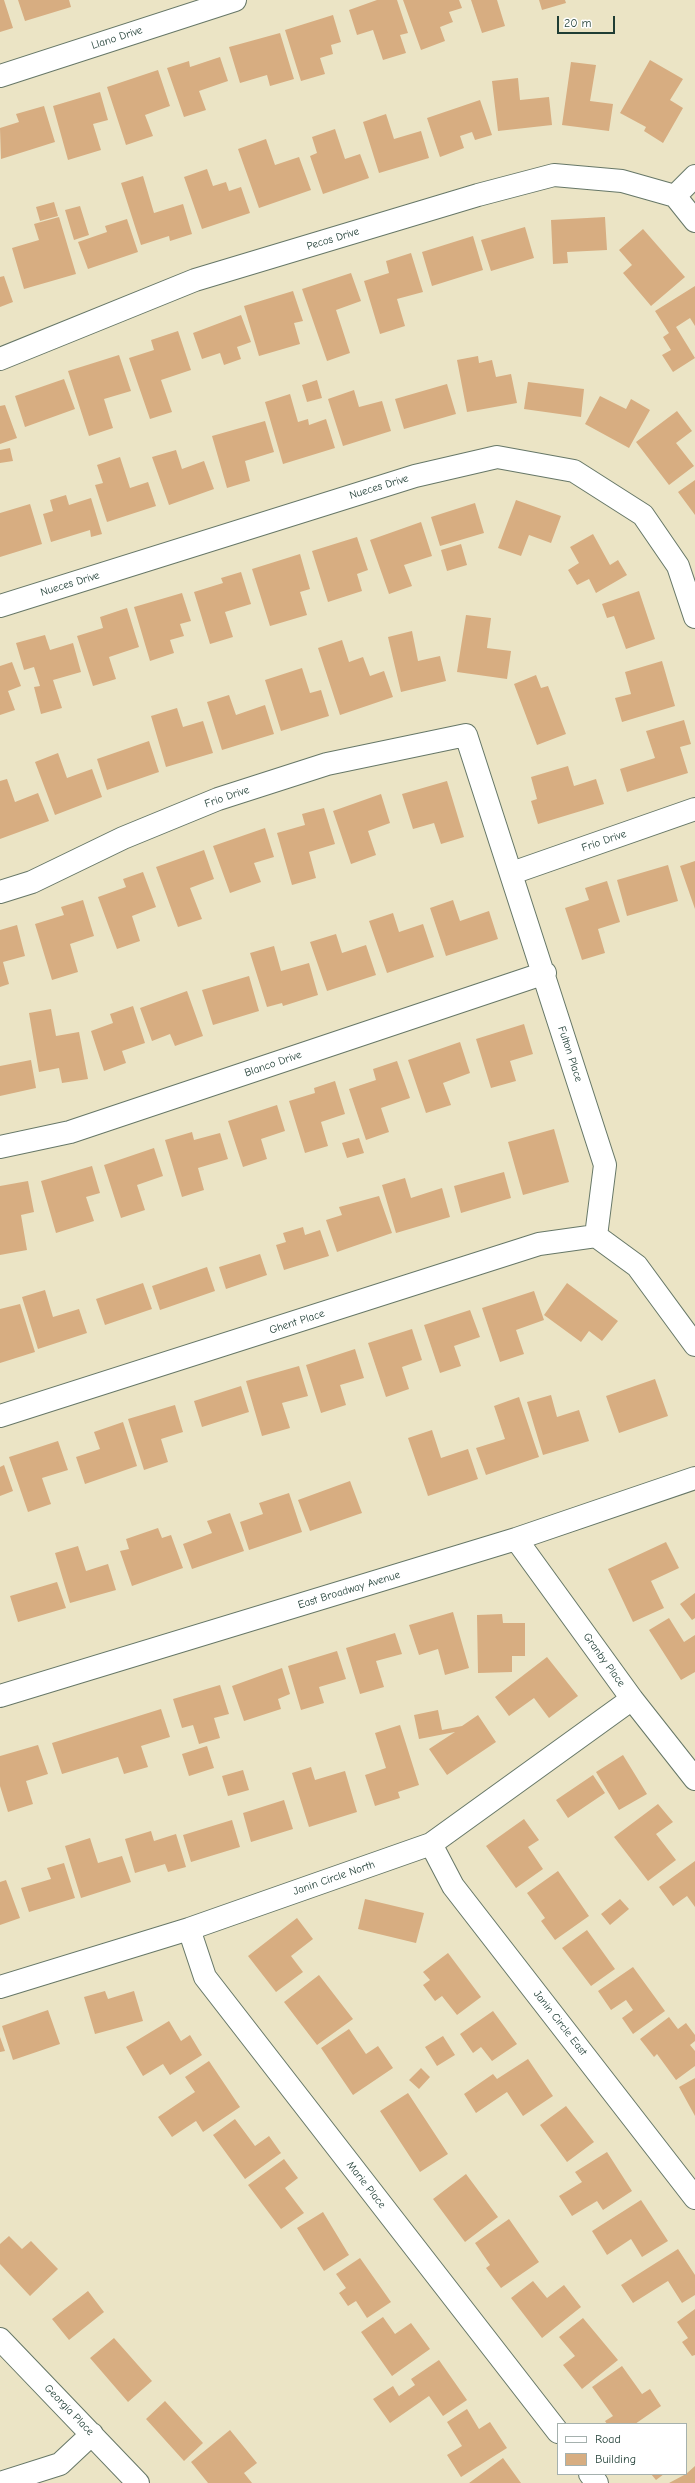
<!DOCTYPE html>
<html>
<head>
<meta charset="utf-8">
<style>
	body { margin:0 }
	#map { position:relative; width:695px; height:2483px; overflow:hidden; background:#ebe4c5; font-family:"Comic Neue",sans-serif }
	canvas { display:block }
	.legend { position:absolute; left:557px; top:2423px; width:130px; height:52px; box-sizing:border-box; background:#fff; border:1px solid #a5b1ae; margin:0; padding:5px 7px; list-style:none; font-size:12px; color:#1f3d34 }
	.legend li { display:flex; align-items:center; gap:8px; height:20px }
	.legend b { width:20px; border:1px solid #a5b1ae }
	.scale { position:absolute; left:557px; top:16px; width:58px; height:18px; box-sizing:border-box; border:2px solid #1f3d34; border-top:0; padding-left:5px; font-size:12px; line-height:14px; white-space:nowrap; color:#1f3d34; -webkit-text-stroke:3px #fff; paint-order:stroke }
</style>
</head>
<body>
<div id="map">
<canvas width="695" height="2483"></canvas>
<ul class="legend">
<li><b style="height:5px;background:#fff"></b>Road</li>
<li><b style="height:11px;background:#d7ad81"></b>Building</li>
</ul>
<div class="scale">20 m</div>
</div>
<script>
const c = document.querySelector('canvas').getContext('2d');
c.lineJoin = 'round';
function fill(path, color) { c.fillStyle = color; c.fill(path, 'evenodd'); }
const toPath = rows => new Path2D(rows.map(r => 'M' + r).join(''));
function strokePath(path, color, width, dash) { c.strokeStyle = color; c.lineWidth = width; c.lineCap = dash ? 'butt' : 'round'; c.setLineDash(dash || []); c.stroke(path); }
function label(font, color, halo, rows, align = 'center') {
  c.font = font + ' "Comic Neue",sans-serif'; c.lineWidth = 3; c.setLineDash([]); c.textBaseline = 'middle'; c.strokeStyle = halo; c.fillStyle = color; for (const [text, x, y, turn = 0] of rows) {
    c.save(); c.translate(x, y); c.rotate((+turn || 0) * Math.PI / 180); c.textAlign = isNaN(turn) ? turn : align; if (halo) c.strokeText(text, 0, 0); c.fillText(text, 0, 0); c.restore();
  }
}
fill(toPath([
	[0,0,4,0,13,28,0,32],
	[18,0,69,0,71,7,25,21],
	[377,0,397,0,408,33,400,35,406,53,383,60,373,30,357,35,349,10],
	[403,0,459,0,462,8,449,12,453,22,440,27,445,41,421,50],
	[471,0,497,0,505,26,482,33],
	[539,0,565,0,566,3,542,10],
	[333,15,341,42,331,45,333,54,320,58,325,74,301,81,285,30],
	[280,33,294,79,270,86,267,75,240,83,229,47],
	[220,57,228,81,199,91,206,110,184,117,167,68,189,61,190,67],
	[650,60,683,79,670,100,683,108,663,143,644,131,646,127,620,113],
	[571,62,596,65,590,101,613,104,609,131,562,125],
	[158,70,170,106,145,115,153,136,126,145,107,87],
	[518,78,520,100,549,97,552,125,498,131,492,81],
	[100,92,108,120,93,124,101,150,68,160,53,106],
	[480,100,492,135,475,140,472,132,460,136,464,148,440,157,427,118],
	[44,106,55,142,1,159,0,128,19,122,16,114],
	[386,114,394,139,421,131,429,158,379,173,363,122],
	[335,129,345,159,360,154,369,178,323,194,310,156,317,153,312,137],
	[266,139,275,165,299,157,311,190,259,208,238,149],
	[207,169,213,186,226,182,229,191,241,187,250,213,202,229,184,177],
	[143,176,154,213,183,204,192,234,170,241,169,236,141,245,121,183],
	[54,202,58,216,40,221,36,207],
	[80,206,89,235,74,240,65,210],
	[59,217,76,274,24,289,12,248,39,240,34,224],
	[605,217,607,250,567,252,568,263,553,264,551,220],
	[127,219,138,252,88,269,78,242,107,232,105,226],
	[525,227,534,258,491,271,481,240],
	[643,229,685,277,651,306,623,273,632,265,619,250],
	[473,236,483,270,432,286,422,252],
	[411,253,423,292,397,299,405,326,380,334,364,281,389,273,386,261],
	[351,273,361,301,336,310,350,353,327,361,302,289],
	[4,276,13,302,0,307,0,277],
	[695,286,695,326,690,318,676,327,695,358,673,372,662,355,671,350,663,337,669,333,655,311],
	[293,291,303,321,294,323,300,344,259,356,244,306],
	[241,315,251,342,237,347,241,359,224,365,220,353,202,359,193,333],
	[178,331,191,370,161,380,172,412,150,419,129,358,154,350,151,340],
	[119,355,131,391,104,399,113,428,89,436,68,371],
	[478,356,479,363,492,360,496,377,511,374,517,403,467,412,457,360],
	[64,379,75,409,25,427,15,396],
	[317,380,322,398,307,402,302,385],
	[528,382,584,389,581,417,524,409],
	[447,384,456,414,404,429,395,399],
	[354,390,359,407,382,401,391,431,343,446,328,399],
	[290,394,298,422,308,419,309,425,326,419,335,448,283,464,265,402],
	[600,396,626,409,631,399,650,410,629,448,585,424],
	[5,405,17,438,0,444,0,406],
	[677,411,692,431,676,443,694,466,669,485,636,442],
	[265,421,274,452,245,461,250,481,227,488,212,436],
	[10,448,13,461,0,463,0,450],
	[176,450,182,469,204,461,214,489,169,505,152,457],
	[120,457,130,488,148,482,156,506,107,522,95,485,103,483,97,465],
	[695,480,695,515,678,492],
	[66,495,69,505,91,498,102,534,91,537,90,530,51,542,43,514,53,511,50,500],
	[516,500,561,516,551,543,529,535,521,556,498,548],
	[475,503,484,533,440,546,431,517],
	[30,504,42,544,0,557,0,513],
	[421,522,432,556,404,565,412,586,389,594,370,540],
	[593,534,610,565,618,560,627,575,596,593,589,579,577,585,568,570,579,563,570,547],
	[357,537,368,570,357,574,362,591,328,602,312,551],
	[461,544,467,565,447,571,441,550],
	[300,554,310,589,300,592,307,615,270,626,252,569],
	[241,572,251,604,225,612,233,637,210,644,194,592,223,583,221,578],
	[639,591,655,639,626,649,614,616,607,618,602,604],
	[182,593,191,621,180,624,184,636,170,640,174,653,150,661,134,607],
	[127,608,139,647,109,657,116,679,93,686,77,636,103,628,100,617],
	[466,615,491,618,487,648,511,651,507,679,457,672],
	[412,631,418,661,440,656,446,681,401,692,388,637],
	[45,635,50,650,73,643,81,672,53,680,62,708,41,714,34,687,40,686,34,667,24,670,16,643],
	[342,640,349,662,363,657,370,676,384,671,393,697,340,715,318,648],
	[662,661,675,706,622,722,615,698,631,694,625,672],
	[12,662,21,686,8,691,15,710,0,715,0,666],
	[302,668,310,693,321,690,329,716,281,731,265,680],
	[536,675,541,688,548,686,566,734,537,745,514,684],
	[229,695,236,715,265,705,274,734,222,750,207,702],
	[177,708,183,727,203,721,213,753,166,767,151,716],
	[684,720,691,744,680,747,688,773,627,792,620,769,655,758,646,731],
	[149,741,159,772,107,790,97,759],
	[58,753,67,778,92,769,102,797,55,815,35,762],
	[568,766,574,786,596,779,604,804,538,824,531,801,537,799,531,777],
	[7,779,15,802,38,793,49,821,0,839,0,781],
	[447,781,464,837,441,844,434,823,413,829,402,794],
	[381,794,390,823,368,831,376,855,351,864,333,811],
	[324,808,335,844,309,852,316,878,292,885,277,833,305,825,302,814],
	[265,828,274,857,254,863,261,882,230,893,213,846],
	[204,850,214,879,190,888,202,919,178,927,156,867],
	[695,861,695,909,680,866],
	[668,865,678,901,627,916,617,880],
	[143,872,156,907,132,916,140,941,117,949,98,897,126,887,123,879],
	[607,881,620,922,598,929,605,953,582,960,565,908,589,900,585,888],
	[83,900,94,936,70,944,78,972,52,980,35,924,64,915,61,907],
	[453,900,460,921,489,911,498,939,446,956,430,908],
	[393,913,399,932,423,924,434,957,387,973,369,921],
	[17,925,25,956,3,962,9,984,0,987,0,930],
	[336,934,342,953,366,945,376,975,327,991,310,942],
	[274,946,281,971,309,963,318,995,283,1006,282,1003,267,1007,250,953],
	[249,976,259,1011,213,1025,202,990],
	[187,991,203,1036,175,1046,170,1034,152,1041,140,1008],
	[133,1006,145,1043,122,1051,126,1063,104,1071,91,1031,113,1023,110,1014],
	[51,1009,56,1036,79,1032,88,1079,62,1083,59,1068,39,1072,29,1013],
	[524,1024,533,1054,510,1061,516,1081,491,1088,476,1039],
	[460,1042,470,1073,443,1083,451,1105,426,1113,408,1060],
	[31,1060,36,1088,0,1096,0,1066],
	[397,1061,410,1098,381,1108,389,1132,366,1140,349,1089,376,1080,373,1069],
	[335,1081,345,1114,321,1122,328,1146,305,1153,289,1101,315,1093,314,1088],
	[277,1105,285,1131,261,1139,267,1159,243,1167,228,1121],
	[554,1129,569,1182,523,1195,508,1142],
	[192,1132,194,1140,220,1133,228,1159,198,1168,204,1190,182,1197,165,1140],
	[359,1138,364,1153,347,1158,342,1143],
	[154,1148,163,1176,137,1185,145,1210,121,1218,104,1165],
	[92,1166,100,1193,86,1197,94,1221,56,1233,41,1181],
	[504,1172,511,1198,461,1213,454,1186],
	[405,1178,411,1198,442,1188,450,1217,396,1233,382,1185],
	[28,1181,34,1212,21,1215,27,1250,0,1255,0,1186],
	[379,1196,392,1233,337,1252,326,1220,342,1215,339,1207],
	[303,1227,305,1235,320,1230,329,1256,284,1270,276,1245,286,1242,283,1233],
	[260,1254,267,1275,226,1289,219,1267],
	[207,1267,215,1291,160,1310,152,1286],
	[143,1283,152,1309,105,1325,96,1299],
	[567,1283,618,1321,602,1341,589,1331,581,1342,544,1315],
	[45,1290,53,1317,79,1309,87,1333,38,1349,22,1297],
	[534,1291,544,1320,516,1330,524,1354,500,1362,482,1308],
	[20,1304,35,1352,0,1363,0,1309],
	[470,1310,480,1337,454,1346,461,1366,440,1373,424,1325],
	[412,1329,422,1360,402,1367,409,1389,386,1397,368,1343],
	[355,1349,364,1378,340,1385,346,1405,321,1413,306,1365],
	[299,1366,308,1396,282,1403,290,1428,262,1436,246,1381],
	[655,1379,668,1416,619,1433,606,1396],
	[241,1386,249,1412,202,1427,194,1401],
	[551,1395,557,1417,579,1410,589,1441,543,1455,527,1402],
	[519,1397,539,1457,486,1475,476,1448,505,1439,494,1406],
	[175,1405,183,1432,161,1439,168,1462,144,1470,128,1419],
	[123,1422,137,1466,85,1484,76,1457,100,1449,94,1432],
	[432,1430,441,1458,468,1449,478,1479,428,1496,408,1438],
	[58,1441,68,1470,42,1478,51,1504,28,1512,9,1457],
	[4,1465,13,1491,0,1496,0,1467],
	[350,1481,362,1513,310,1531,298,1500],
	[289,1493,302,1532,249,1550,240,1522,263,1514,259,1503],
	[230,1513,244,1551,192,1569,183,1544,212,1533,207,1521],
	[158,1528,162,1538,171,1535,183,1568,132,1586,120,1551,129,1549,126,1539],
	[666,1542,679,1568,651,1581,664,1608,633,1622,608,1569],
	[78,1546,86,1571,108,1564,116,1590,70,1603,55,1553],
	[57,1582,66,1608,18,1622,10,1596],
	[695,1593,695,1618,692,1620,680,1604],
	[453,1612,469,1668,445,1675,438,1649,419,1655,409,1625],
	[502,1614,503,1623,525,1623,525,1656,512,1656,512,1672,478,1673,477,1615],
	[669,1618,684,1642,695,1635,695,1672,681,1680,649,1630],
	[395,1633,402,1654,376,1661,384,1687,360,1694,346,1648],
	[337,1651,346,1679,319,1687,324,1703,301,1710,288,1666],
	[547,1657,578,1696,549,1718,534,1698,509,1716,495,1697],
	[282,1668,290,1694,278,1699,281,1709,244,1721,232,1686],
	[220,1685,229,1714,214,1718,220,1738,199,1744,193,1725,182,1728,173,1699],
	[161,1709,170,1737,141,1746,148,1767,124,1774,118,1757,62,1774,52,1743],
	[438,1710,442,1730,462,1726,478,1715,496,1742,447,1775,429,1749,455,1732,419,1739,414,1715],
	[400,1725,419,1785,398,1792,400,1798,375,1806,365,1775,386,1768,375,1733],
	[38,1745,48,1774,26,1781,33,1804,8,1812,0,1786,0,1756],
	[207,1746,214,1768,189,1776,182,1754],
	[623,1755,647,1794,619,1810,596,1772],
	[311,1767,315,1780,345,1771,357,1812,309,1827,292,1773],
	[243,1770,249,1790,228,1796,222,1776],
	[593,1775,605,1793,568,1818,556,1800],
	[284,1800,293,1829,251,1842,243,1813],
	[658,1804,673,1822,656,1834,676,1860,648,1881,614,1837],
	[524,1819,539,1840,528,1847,543,1869,516,1888,486,1846],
	[232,1820,240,1847,191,1862,183,1835],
	[151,1831,154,1841,176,1834,186,1867,168,1872,165,1864,135,1873,125,1839],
	[90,1838,98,1863,122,1856,131,1882,81,1898,65,1846],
	[695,1861,695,1907,687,1896,673,1906,659,1887],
	[64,1863,75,1898,29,1912,21,1888,51,1879,47,1868],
	[558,1871,589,1916,555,1940,541,1921,545,1918,527,1893],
	[6,1880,20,1918,0,1925,0,1882],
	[365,1899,424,1913,416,1943,358,1929],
	[620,1899,629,1909,610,1925,601,1914],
	[297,1918,313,1939,291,1956,303,1972,276,1992,248,1956],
	[587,1930,615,1969,591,1986,562,1948],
	[448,1953,481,1997,457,2015,442,1996,435,2001,423,1985,430,1980,423,1972],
	[633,1967,665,2011,633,2034,622,2018,633,2010,626,2000,611,2010,598,1991],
	[319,1975,353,2019,317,2045,284,2002],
	[105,1991,108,1999,134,1991,143,2021,95,2034,84,1997],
	[48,2010,60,2044,13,2060,2,2026],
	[493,2011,517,2044,492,2061,481,2047,473,2053,460,2034],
	[669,2017,678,2029,686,2023,695,2035,695,2041,690,2045,695,2051,695,2066,676,2080,657,2054,654,2057,640,2039],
	[169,2021,181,2041,190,2035,202,2055,170,2075,163,2064,143,2076,126,2047],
	[349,2029,366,2054,378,2046,393,2068,353,2095,321,2048],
	[443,2036,455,2055,437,2066,425,2047],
	[0,2037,5,2051,0,2052],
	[528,2059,553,2096,523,2116,507,2092,476,2113,464,2094,493,2074,497,2079],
	[209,2061,240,2107,203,2132,196,2121,172,2137,158,2117,195,2092,185,2077],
	[421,2068,430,2077,419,2089,409,2080],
	[695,2078,695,2116,679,2087],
	[408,2093,448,2154,420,2172,380,2111],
	[566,2106,594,2142,567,2162,540,2125],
	[235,2119,255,2146,269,2136,281,2153,245,2179,213,2135],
	[607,2152,632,2191,603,2210,597,2201,572,2216,559,2196,582,2182,575,2172],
	[284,2159,298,2178,285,2188,304,2213,281,2229,248,2185],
	[466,2174,498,2217,465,2242,433,2199],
	[641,2200,668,2241,642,2257,631,2239,607,2255,592,2231],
	[323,2212,349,2255,324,2271,297,2228],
	[509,2219,539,2262,501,2288,486,2268,490,2265,475,2243],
	[9,2236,22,2249,31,2241,58,2269,30,2296,0,2264,0,2244],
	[678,2249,695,2275,695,2295,682,2303,668,2281,633,2303,621,2285],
	[360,2258,391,2302,367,2318,356,2301,348,2306,339,2293,346,2288,336,2274],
	[533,2281,547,2298,564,2285,581,2307,542,2338,511,2298],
	[88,2291,104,2312,69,2340,52,2319],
	[695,2309,695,2355,692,2356,682,2342,688,2338,677,2322],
	[383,2317,395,2334,411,2323,430,2349,392,2376,361,2332],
	[583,2318,618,2360,582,2389,563,2365,575,2356,559,2337],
	[114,2338,152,2381,128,2402,90,2358],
	[439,2360,467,2400,443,2416,429,2396,390,2423,373,2399,393,2386,399,2396,415,2385,411,2379],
	[622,2366,642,2394,650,2389,661,2406,635,2424,607,2424,605,2421,613,2416,592,2387],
	[165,2401,203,2443,184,2461,146,2419],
	[467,2409,479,2429,490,2422,507,2448,461,2477,447,2455,462,2446,447,2422],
	[230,2430,257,2463,244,2473,252,2483,208,2483,191,2462],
	[503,2458,521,2483,469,2483],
	[695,2466,695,2483,669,2483,686,2474],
	[651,2474,664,2474,656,2480]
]), '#d7ad81');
const minor = toPath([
	[0,76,235,0],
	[675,196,695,221],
	[675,196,695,176],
	[0,359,195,280,478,195,554,175,622,181,675,196],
	[0,606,415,476,497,457,574,471,643,515,678,566,695,617],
	[512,873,695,809],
	[0,892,32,882,123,838,218,799,327,764,466,735,605,1165,596,1236,637,1266,695,1345],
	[0,1147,70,1132,545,973],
	[0,1416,539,1244,596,1236],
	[516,1539,632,1699,695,1779],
	[0,1696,516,1539,695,1478],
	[431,1844,453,1886,695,2198],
	[189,1929,205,1977,558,2432],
	[0,1987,189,1929,431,1844,632,1699],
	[0,2339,138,2483],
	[590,2474,597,2483],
	[0,2483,60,2464,92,2434]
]);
strokePath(minor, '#667767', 24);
strokePath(minor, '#fff', 22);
label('11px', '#1f3d34', '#fff', [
	["Llano Drive",117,38,-18],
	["Pecos Drive",333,239,-17],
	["Nueces Drive",379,487,-17],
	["Nueces Drive",70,584,-17],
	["Frio Drive",227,797,-19],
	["Frio Drive",604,841,-19],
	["Fulton Place",570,1054,72],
	["Blanco Drive",273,1064,-19],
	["Ghent Place",297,1322,-18],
	["East Broadway Avenue",349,1590,-17],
	["Granby Place",604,1660,54],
	["Janin Circle North",334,1878,-19],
	["Janin Circle East",560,2023,52],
	["Marie Place",366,2185,52],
	["Georgia Place",69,2410,46]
]);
</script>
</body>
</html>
